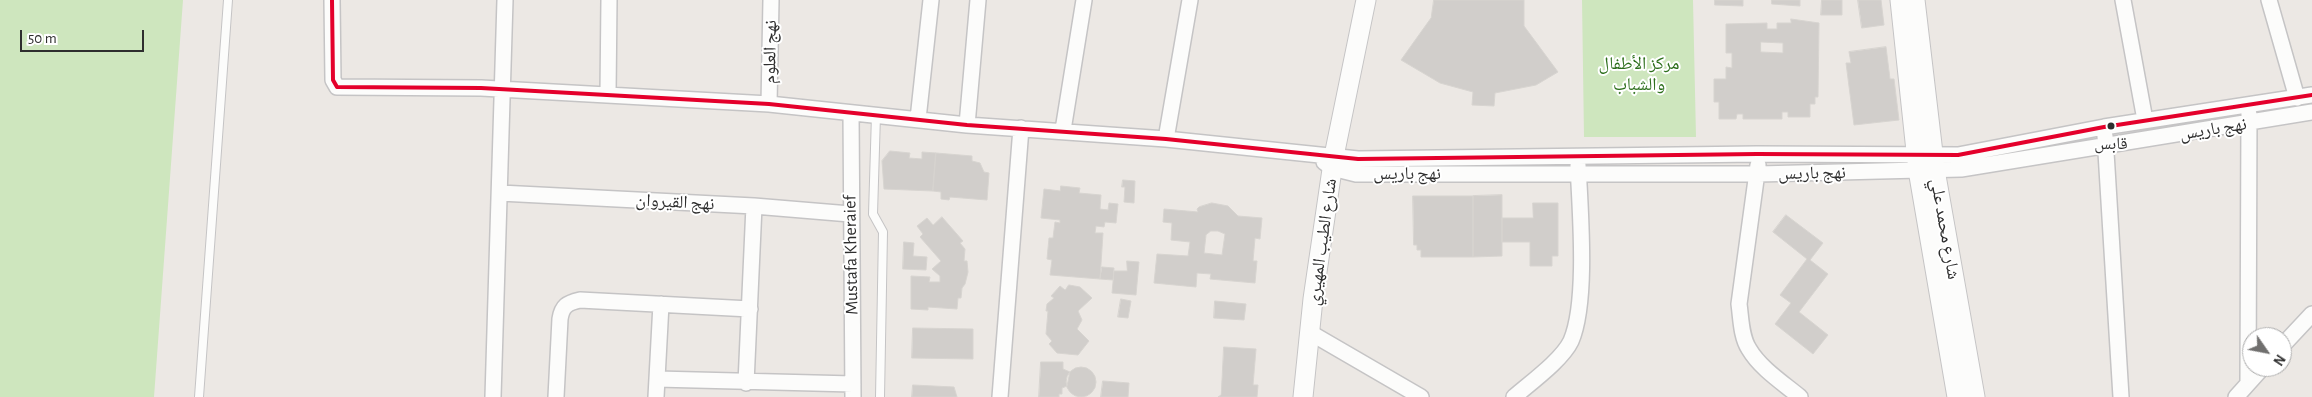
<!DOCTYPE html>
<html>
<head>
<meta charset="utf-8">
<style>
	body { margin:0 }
	#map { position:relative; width:2312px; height:397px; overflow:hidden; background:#ece8e4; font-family:"Alegreya Sans",sans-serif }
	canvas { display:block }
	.north { position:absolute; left:2242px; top:327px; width:50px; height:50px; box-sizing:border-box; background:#fff; border:1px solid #ababab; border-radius:50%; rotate:123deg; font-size:14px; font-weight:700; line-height:20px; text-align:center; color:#2e2e2e }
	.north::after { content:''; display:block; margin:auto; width:18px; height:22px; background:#706f6e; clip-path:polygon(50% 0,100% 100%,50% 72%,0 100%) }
	.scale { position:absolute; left:20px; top:30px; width:124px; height:22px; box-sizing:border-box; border:2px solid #2e2e2e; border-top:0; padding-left:6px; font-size:15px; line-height:18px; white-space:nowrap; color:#2e2e2e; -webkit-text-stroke:4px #fff; paint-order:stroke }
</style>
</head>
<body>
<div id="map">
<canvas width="2312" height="397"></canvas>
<div class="north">N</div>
<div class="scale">50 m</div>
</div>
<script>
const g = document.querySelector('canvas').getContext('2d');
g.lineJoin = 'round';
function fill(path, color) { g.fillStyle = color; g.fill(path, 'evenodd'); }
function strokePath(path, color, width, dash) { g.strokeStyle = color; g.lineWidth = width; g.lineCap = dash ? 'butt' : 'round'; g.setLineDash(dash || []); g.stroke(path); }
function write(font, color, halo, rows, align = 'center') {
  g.font = font + ' "Alegreya Sans","Noto Naskh Arabic",sans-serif'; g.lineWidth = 4; g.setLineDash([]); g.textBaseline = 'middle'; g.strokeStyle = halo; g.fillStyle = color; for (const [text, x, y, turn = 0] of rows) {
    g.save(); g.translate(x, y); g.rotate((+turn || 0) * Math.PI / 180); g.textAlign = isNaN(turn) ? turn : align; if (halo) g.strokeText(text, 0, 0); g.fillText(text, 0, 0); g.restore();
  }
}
fill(new Path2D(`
	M 0,0 L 183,0 L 154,397 L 0,397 Z
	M 1582,0 L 1693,0 L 1696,137 L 1584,137 Z`), '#cee6be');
const building = new Path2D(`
	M 1434,0 L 1524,0 L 1524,26 L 1558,72 L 1536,85 L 1495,93 L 1494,106 L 1472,105 L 1473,92 L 1440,83 L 1401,60 L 1431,18 Z
	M 1715,0 L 1743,0 L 1743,6 L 1715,5 Z
	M 1772,0 L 1800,0 L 1800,6 L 1772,4 Z
	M 1822,0 L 1842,0 L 1842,15 L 1821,15 Z
	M 1858,0 L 1881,0 L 1884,25 L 1862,28 Z
	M 1791,19 L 1819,23 L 1818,97 L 1815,97 L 1815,104 L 1810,104 L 1810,117 L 1788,117 L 1788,112 L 1782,112 L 1782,119 L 1743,119 L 1743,114 L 1737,114 L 1736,119 L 1719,119 L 1719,102 L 1714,102 L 1714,79 L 1726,79 L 1726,67 L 1732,68 L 1732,53 L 1726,53 L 1726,24 L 1767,23 L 1767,29 L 1777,29 L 1777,23 L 1791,23 ZM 1761,42 L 1783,43 L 1783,53 L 1761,52 Z
	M 1886,47 L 1890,79 L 1894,79 L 1899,120 L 1854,125 L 1846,63 L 1851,63 L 1849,52 Z
	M 890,151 L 910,153 L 909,158 L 922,159 L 922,152 L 936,153 L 933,191 L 884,189 L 882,161 Z
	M 936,153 L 972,156 L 972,161 L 980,163 L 984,172 L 989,173 L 987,200 L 950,197 L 949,200 L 941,199 L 941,192 L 933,191 Z
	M 1123,180 L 1135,181 L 1134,203 L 1124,202 L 1125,187 L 1122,187 Z
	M 1061,186 L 1080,188 L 1079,193 L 1101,195 L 1100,209 L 1108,210 L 1109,203 L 1118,204 L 1116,223 L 1105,222 L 1104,227 L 1096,226 L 1095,233 L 1103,233 L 1100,279 L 1050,275 L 1052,260 L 1047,259 L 1049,238 L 1053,238 L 1055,222 L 1060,223 L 1060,220 L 1041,218 L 1044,189 L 1060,191 Z
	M 1502,195 L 1502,256 L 1473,257 L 1473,196 Z
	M 1413,196 L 1473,196 L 1473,257 L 1421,257 L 1421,250 L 1417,250 L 1417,245 L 1414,245 Z
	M 1212,203 L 1228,206 L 1238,216 L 1262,218 L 1260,239 L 1255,238 L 1253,261 L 1257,261 L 1255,283 L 1210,279 L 1211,274 L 1197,273 L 1196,287 L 1154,283 L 1157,254 L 1188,256 L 1190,242 L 1171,240 L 1172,223 L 1163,222 L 1164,209 L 1198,212 L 1197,209 L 1199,207 ZM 1211,231 L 1218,231 L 1225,234 L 1222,255 L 1204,253 L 1206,235 Z
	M 1533,203 L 1558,203 L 1558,256 L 1552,256 L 1552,266 L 1530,266 L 1530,242 L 1502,242 L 1502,218 L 1533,218 Z
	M 1786,215 L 1823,243 L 1810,260 L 1828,274 L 1799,312 L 1828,335 L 1813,354 L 1775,324 L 1791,303 L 1780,295 L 1807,259 L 1773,232 Z
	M 942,217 L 963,241 L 960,243 L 965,249 L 964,261 L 967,261 L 968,272 L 965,284 L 962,288 L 961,298 L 958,298 L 957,309 L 928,307 L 928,310 L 911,309 L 911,276 L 930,277 L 929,282 L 940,282 L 940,276 L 932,269 L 941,261 L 920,237 L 923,234 L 917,226 L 927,218 L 933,225 Z
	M 904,242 L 914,243 L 913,256 L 927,257 L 926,270 L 903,269 Z
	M 1127,261 L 1139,262 L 1136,295 L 1112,293 L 1114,271 L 1127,271 Z
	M 1102,267 L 1114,268 L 1113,280 L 1100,279 Z
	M 1069,285 L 1080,287 L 1092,298 L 1078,311 L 1082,320 L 1077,329 L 1089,341 L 1078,355 L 1057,353 L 1049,344 L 1052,341 L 1046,334 L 1048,311 L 1046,311 L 1047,304 L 1054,298 L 1051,296 L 1060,286 L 1065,290 Z
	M 1121,299 L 1131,301 L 1128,318 L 1118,317 Z
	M 1215,301 L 1246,304 L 1244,320 L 1214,318 Z
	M 913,328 L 973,329 L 973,359 L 912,358 Z
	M 1224,347 L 1256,349 L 1253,385 L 1258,385 L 1257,397 L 1218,397 L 1221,395 Z
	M 1041,362 L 1063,362 L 1063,369 L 1070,372 L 1067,386 L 1062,388 L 1062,394 L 1059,394 L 1059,397 L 1039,397 Z
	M1066 382a15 15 0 1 1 30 0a15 15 0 1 1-30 0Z
	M 1103,381 L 1129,383 L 1128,397 L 1101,397 Z
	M 913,385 L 954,387 L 957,397 L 912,397 Z`);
fill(building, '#d1cecb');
strokePath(building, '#d7d4d0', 1);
const service = new Path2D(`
	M 876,115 L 873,214 L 883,232 L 880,397
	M 199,397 L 228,0`);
const minor = new Path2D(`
	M 332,0 L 333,80 L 337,87 L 481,88 L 769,104 L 967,125 L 1166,139 L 1358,159 L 1757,154 L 1958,155 L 2104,127 L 2312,95
	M 2123,0 L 2145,120
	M 2269,0 L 2297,98
	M 608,94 L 609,0
	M 769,104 L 771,0
	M 851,113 L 853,397
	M 918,119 L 931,0
	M 967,125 L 978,0
	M 1063,130 L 1084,0
	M 2105,136 L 2121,397
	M 1166,139 L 1190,0
	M 1324,162 L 1332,168 L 1356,174 L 1758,174 L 1961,169 L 2312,112
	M 1758,165 L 1739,304 C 1741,318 1741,337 1749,349 C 1760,368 1783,383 1800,397
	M 500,193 L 754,206 L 850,214
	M 1309,332 L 1421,397
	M 2282,346 L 2312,314
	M 657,379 L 853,384
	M 746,383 L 754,206
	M 2248,383 L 2249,114
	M 493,397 L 505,0
	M 556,397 L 560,319 C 562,306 567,303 580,300 L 750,309
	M 656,397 L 661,304
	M 1000,397 L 1021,128
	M 1514,397 C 1530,383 1562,360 1571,341 C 1588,302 1580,209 1578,165
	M 2236,397 L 2263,367`);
const tertiary = new Path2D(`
	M 1900,0 L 1918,170 L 1957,397
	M 1915,0 L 1935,170 L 1975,397
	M 1303,397 L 1313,299 L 1334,156 L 1366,0`);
strokePath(service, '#c5c4c5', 10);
strokePath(minor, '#c5c4c5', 18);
strokePath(tertiary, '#c5c4c5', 21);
strokePath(service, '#fcfcfb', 8);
strokePath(minor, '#fcfcfb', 15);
strokePath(tertiary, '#fcfcfb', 19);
strokePath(new Path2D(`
	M 332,0 L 333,80 L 337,87 L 481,88 L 769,104 L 967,125 L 1166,139 L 1358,159 L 1757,154 L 1958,155 L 2104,127 L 2312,95`), '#e4002b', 4);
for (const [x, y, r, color] of [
	[2111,126,4.5,"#2e2e2e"]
]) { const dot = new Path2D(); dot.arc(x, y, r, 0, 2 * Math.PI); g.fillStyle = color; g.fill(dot); strokePath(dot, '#fff', 2); }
write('17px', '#2e2e2e', '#fff', [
	["قابس",2111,144]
]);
write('18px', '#2e2e2e', '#fff', [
	["نهج العلوم",770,52,-89],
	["نهج باريس",2213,129,-9],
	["نهج باريس",1812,173,-1],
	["نهج باريس",1407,174],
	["نهج القيروان",675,202,3],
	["شارع محمد علي",1945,229,80],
	["شارع الطيب المهيري",1322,242,-82],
	["Mustafa Kheraief",851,255,-91]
]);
write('18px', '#2c6e1b', '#fff', [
	["مركز الأطفال",1639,64],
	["والشباب",1639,85]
]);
</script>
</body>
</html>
